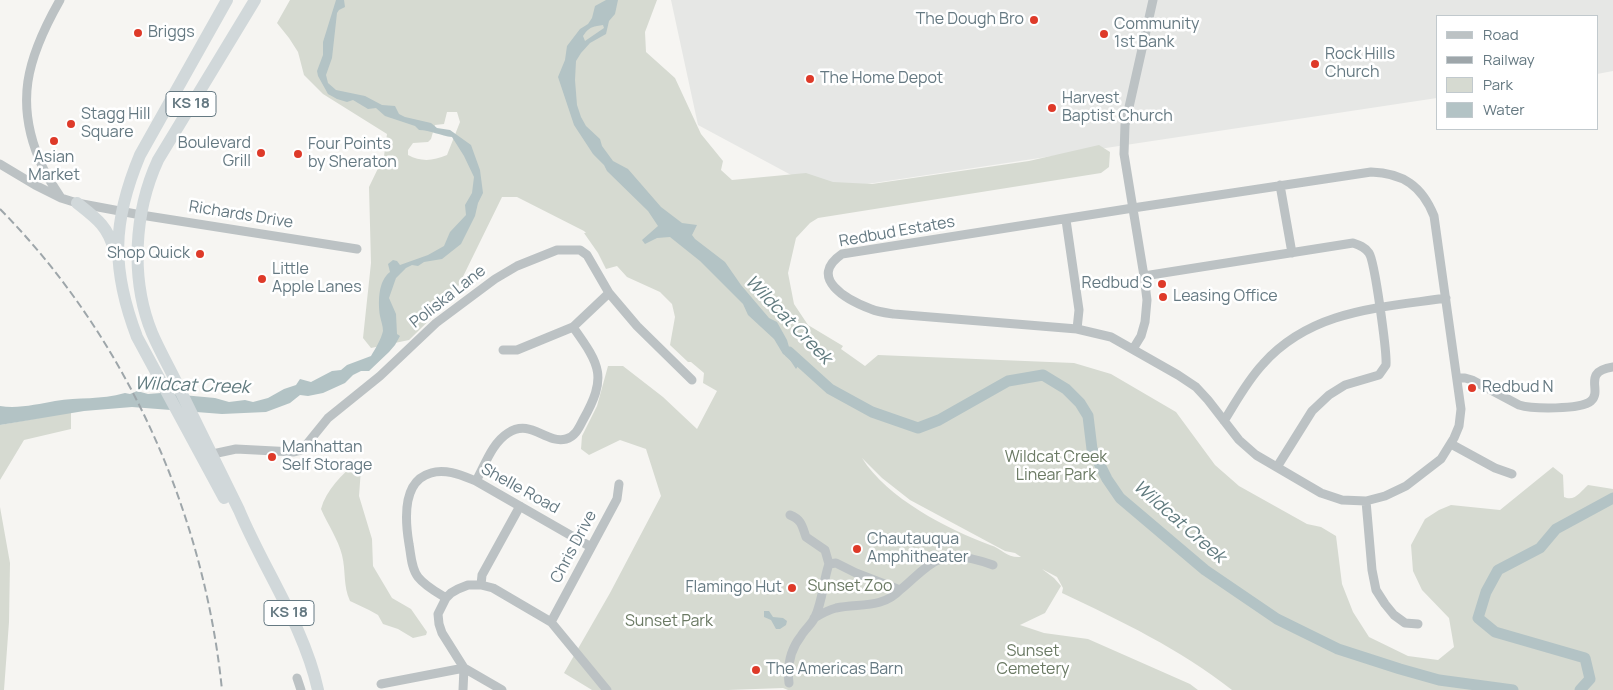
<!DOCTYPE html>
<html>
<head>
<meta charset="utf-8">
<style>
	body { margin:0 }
	#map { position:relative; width:1613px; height:690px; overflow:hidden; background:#f6f5f2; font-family:Manrope,sans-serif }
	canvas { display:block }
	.legend { position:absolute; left:1436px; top:15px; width:162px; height:115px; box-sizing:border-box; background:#fff; border:1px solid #c1c9cd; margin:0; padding:6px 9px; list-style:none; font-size:15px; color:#657982 }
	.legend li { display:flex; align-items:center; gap:10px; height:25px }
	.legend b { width:25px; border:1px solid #c1c9cd }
</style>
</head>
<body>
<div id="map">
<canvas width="1613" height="690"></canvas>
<ul class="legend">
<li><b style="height:6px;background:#bcc2c4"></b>Road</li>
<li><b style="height:6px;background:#9ea6aa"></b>Railway</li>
<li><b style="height:14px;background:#d6dad1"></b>Park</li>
<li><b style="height:14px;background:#b3c3c5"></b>Water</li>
</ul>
</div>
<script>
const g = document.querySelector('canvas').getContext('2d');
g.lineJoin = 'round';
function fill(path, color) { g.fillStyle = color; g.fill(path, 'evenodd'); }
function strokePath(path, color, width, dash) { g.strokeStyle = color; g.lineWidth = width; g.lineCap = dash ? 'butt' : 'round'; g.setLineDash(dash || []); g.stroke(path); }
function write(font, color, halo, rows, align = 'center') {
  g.font = font + ' Manrope,sans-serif'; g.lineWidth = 5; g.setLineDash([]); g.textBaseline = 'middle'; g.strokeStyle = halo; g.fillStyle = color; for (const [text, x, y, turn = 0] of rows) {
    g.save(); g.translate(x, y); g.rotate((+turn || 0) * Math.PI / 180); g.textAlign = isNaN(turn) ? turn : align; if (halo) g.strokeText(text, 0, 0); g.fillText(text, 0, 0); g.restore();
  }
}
fill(new Path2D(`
	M 671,0 L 1613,0 L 1613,71 L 1597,74 L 1597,16 L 1437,16 L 1437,98 L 821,191 L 698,125 Z`), '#e6e7e5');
fill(new Path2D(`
	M 290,0 L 657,0 L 645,32 L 646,52 L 675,78 L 701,134 L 723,161 L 721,170 L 732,180 L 806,173 L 833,182 L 872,184 L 1029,161 L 1099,145 L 1110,152 L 1109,167 L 1101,173 L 818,218 L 810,223 L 796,238 L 788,273 L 794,304 L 808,325 L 843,346 L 841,349 L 865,366 L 878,355 L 1074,363 L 1111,374 L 1176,412 L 1215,465 L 1239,486 L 1307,524 L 1321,527 L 1336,536 L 1342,584 L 1353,612 L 1369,637 L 1408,656 L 1438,660 L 1454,647 L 1449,618 L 1422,590 L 1413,571 L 1411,545 L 1425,519 L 1439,510 L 1451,505 L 1500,510 L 1553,467 L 1563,475 L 1564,497 C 1575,502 1581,491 1588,485 L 1613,489 L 1613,690 L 1232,690 C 1180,649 1121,621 1062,593 L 1063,588 L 1057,577 L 1042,569 L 1054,578 L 1061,586 L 1045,613 L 1020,625 L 1044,633 L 1088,639 L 1190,684 L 1198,690 L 788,690 L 783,688 L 728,690 L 592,690 L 564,673 L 610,593 L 661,496 L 646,449 L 620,440 L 589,455 L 581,449 L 582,436 L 597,406 L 608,366 L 623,366 L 663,397 L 697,429 L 717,391 L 703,383 L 704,373 L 691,362 L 688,362 L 670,345 L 675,317 L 672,304 L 660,292 L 627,277 L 617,266 L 606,269 L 598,253 L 584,233 L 586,233 L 584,231 L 517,197 L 502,197 L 453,297 L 409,340 L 371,348 L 363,338 L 371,263 L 369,187 L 384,156 L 387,134 L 323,94 L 304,75 L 298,52 L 289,38 L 277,23 ZM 447,112 L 457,112 L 460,122 L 447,155 C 433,161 421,162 408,155 L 408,150 L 413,143 L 428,142 L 431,139 L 435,125 L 444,124 ZM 862,458 L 882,478 L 910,500 L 1005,551 L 1015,553 L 1021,557 C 1006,558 1003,549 990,545 C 947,529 887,498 862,458 Z
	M 71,412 L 71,429 L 24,440 L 0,480 L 0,425 Z
	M 356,462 L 360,465 L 361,469 L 359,496 L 372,539 L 373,566 L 392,598 L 411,609 L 427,632 L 426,635 L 413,638 L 398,629 L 383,624 L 378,615 L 369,610 L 350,601 C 343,586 346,571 342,555 C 338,539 328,525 321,509 C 326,490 342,475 356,462 Z
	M 0,507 L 10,563 L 9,622 L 4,690 L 0,690 Z`), '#d6dad1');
fill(new Path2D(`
	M 336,0 L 344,0 L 345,7 L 339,10 L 337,13 L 332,58 L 326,75 L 328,83 L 336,90 L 365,96 L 382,105 L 395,106 L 399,114 L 405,117 L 431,123 L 437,128 L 450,130 L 471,145 L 480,170 L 483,193 L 478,203 L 475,216 L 461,244 L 442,259 L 424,262 L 418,266 L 412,265 L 406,268 L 396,278 L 389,298 L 396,314 L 397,334 L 400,336 L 395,345 L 389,352 L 369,371 L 361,371 L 353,375 L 345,383 L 323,393 L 308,396 L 300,395 L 290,403 L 266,412 L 222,414 L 132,407 L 84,411 L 0,425 L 0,406 C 18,409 38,404 55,401 C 79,397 100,400 125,393 L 130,394 L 137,391 L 148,394 L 161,393 L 215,398 L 229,402 L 245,400 L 253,402 L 268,398 L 284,389 L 296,385 L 300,379 L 311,382 L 332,371 L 341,370 L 347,365 L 371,356 C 375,349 381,340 383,331 C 383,326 381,321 380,316 C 378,302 378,281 390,272 L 388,264 L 393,260 L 397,261 L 400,265 L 428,255 L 444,246 L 450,232 L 466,215 L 465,205 L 472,193 L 474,177 L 464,156 L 452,137 C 441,136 430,130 419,130 L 415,126 L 385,116 L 376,108 L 368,109 L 353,100 L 347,102 L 337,99 L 328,94 L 318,76 L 317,71 L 323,55 L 323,42 Z
	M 606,0 L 618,0 L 615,14 L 609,21 L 606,34 L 590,43 L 581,53 L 576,61 L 575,80 L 577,105 L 581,117 L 586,126 L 600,139 L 602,146 L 613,161 L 628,169 L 661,207 L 682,223 L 697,225 L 692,235 L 695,239 L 725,262 L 741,285 L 769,318 L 777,322 L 787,340 L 789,347 L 802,360 L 796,369 L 788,357 L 783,354 L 774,339 L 748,315 L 743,304 L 700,261 L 670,237 L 657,238 L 645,244 L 642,240 L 658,226 L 648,211 L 607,171 L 604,165 L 593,154 L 574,125 L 558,77 L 565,60 L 567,46 L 580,29 L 588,24 L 592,18 L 595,6 ZM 597,26 L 603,25 L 604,28 L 585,41 L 583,36 C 587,30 590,27 597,26 Z
	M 764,611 L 769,611 L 773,617 L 783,618 L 787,621 L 786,625 L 780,629 L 776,629 L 771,620 L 764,617 Z`), '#b3c3c5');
strokePath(new Path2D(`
	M 789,352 L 830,389 L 872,412 L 918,428 L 939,420 L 1008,381 L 1043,375 L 1066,389 L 1080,403 L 1088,416 L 1092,449 L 1107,479 L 1120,498 L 1205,570 L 1277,619 L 1338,649 L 1400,669 L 1439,680 L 1513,690
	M 1580,690 L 1590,679 L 1585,658 L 1495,632 L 1478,618 L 1486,592 L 1498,570 L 1540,548 L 1556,529 L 1613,498`), '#b3c3c5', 11);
strokePath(new Path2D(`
	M 60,0 C 27,58 13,104 43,168 C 48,179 55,188 61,198
	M 0,164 L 35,185 L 61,198 L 77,203 L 141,215 L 357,249
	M 1371,172 C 1403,173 1422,186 1434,216 L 1461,409 L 1459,426 L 1454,438 L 1441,459 L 1406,486 L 1385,496 L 1366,501 L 1342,500 L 1321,493 L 1256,455 L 1239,440 L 1208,400 L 1196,387 L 1178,375 L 1111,337 L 1077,329 L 894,314 C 887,313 878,312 871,309 C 847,300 807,278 842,254 L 1133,208 Z
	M 1280,185 L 1292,253
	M 1066,220 L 1079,310 L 1077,329
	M 1144,276 L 1353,243 C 1359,245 1365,247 1369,253 C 1375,262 1387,353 1386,365 L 1379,375 L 1345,385 L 1329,395 L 1312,411 L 1277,467
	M 1133,349 L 1141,336 L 1145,322 L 1147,300 L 1144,276 L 1124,154 L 1125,125 L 1153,0
	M 503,350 L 517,350 L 573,327 L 609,293
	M 1458,378 L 1465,378 L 1472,380 L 1519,405 C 1532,409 1580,410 1591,401 C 1603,390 1581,372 1613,367
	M 1224,421 C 1236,402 1247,381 1263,364 C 1311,310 1379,308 1446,298
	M 1451,444 L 1495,468 L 1512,474
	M 208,455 L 236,449 L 294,452 L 302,450 L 328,418 L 380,376 L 436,323 L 495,279 L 517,266 L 557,250 L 580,250 L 587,255 L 609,293 L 637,326 L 692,380
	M 476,481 C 485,465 492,443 508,433 C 531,418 545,444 566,439 C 575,437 579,428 583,420 C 607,377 601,366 573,327
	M 1366,501 L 1372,570 L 1376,590 L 1385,604 L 1394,615 L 1405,623 L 1418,624
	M 790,515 C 802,520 802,526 806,537 L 825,550 L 829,564
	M 481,585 L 482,575 L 520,506
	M 446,598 C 436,592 425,586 418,577 C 411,568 411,554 409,544 C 405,520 402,481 431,473 C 446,468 463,476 476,481 L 591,547
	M 814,618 C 821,614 828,610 836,608 C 859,603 882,609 900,590
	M 551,622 L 617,499 L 619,484
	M 297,678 L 301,690
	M 789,683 C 787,666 790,650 801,636 C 805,629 812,624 815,617 C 823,600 823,581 829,564 L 836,563 L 856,573 L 900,590 C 913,580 925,565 940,559 C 955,553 979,560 993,565
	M 381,684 L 464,668 L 502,690
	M 463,690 L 464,668 L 442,633 L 439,624 L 438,614 L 446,598 L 451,593 L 458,589 L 468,585 L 481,585 L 493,588 L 551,622 L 607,690`), '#bcc2c4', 9);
strokePath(new Path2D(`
	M 255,0 L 158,160 C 134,212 130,279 152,333 C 161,354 173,374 182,394 C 201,433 220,471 239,510 C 264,570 304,626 318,690
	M 77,203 C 96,218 108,226 114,250
	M 224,498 L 137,337 C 111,269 112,222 140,155 L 227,0`), '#d1d8da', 12);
strokePath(new Path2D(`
	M 0,209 C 126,337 204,512 222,690`), '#9ea6aa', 2, [8, 4]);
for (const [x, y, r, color] of [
	[1034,20,5,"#de3a29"],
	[138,33,5,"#de3a29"],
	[1104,34,5,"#de3a29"],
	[1315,64,5,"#de3a29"],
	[810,79,5,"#de3a29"],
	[1052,108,5,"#de3a29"],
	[71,124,5,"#de3a29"],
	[54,141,5,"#de3a29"],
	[261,153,5,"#de3a29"],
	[298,154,5,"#de3a29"],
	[200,254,5,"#de3a29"],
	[262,279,5,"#de3a29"],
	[1162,284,5,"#de3a29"],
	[1163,297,5,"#de3a29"],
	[1472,388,5,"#de3a29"],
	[272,457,5,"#de3a29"],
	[857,549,5,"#de3a29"],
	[792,588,5,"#de3a29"],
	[756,670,5,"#de3a29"]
]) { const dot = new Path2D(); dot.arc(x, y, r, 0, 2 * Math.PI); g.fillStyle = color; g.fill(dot); strokePath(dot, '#fff', 2); }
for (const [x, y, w] of [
	[191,104,50],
	[289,613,50]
]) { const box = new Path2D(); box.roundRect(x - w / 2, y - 12.5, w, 25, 4); g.fillStyle = '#fff'; g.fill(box); strokePath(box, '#657982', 1); }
write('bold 15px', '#657982', null, [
	["KS 18",191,104],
	["KS 18",289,613]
]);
write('16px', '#657982', '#fff', [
	["The Dough Bro",1024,20,"right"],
	["Community",1114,25],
	["1st Bank",1114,43],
	["Briggs",148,33],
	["Rock Hills",1325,55],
	["Church",1325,73],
	["The Home Depot",820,79],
	["Harvest",1062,99],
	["Baptist Church",1062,117],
	["Stagg Hill",81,115],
	["Square",81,133],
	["Boulevard",251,144,"right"],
	["Grill",251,162,"right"],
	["Four Points",308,145],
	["by Sheraton",308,163],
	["Asian",54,158,"center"],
	["Market",54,176,"center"],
	["Shop Quick",190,254,"right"],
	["Little",272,270],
	["Apple Lanes",272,288],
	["Redbud S",1152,284,"right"],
	["Leasing Office",1173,297],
	["Redbud N",1482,388],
	["Manhattan",282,448],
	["Self Storage",282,466],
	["Chautauqua",867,540],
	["Amphitheater",867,558],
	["Flamingo Hut",782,588,"right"],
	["The Americas Barn",766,670]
], 'left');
write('16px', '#657982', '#fff', [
	["Richards Drive",241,215,9],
	["Redbud Estates",897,232,-10],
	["Poliska Lane",448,297,-38],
	["Shelle Road",520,489,29],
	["Chris Drive",574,547,-62]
]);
write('16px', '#6b7a64', '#fff', [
	["Wildcat Creek",1056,458],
	["Linear Park",1056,476],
	["Sunset Zoo",850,587],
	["Sunset Park",669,622],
	["Sunset",1033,652],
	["Cemetery",1033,670]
]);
write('italic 18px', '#617b7f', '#fff', [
	["Wildcat Creek",788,320,46],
	["Wildcat Creek",192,386,2],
	["Wildcat Creek",1179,522,41]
]);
</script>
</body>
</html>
